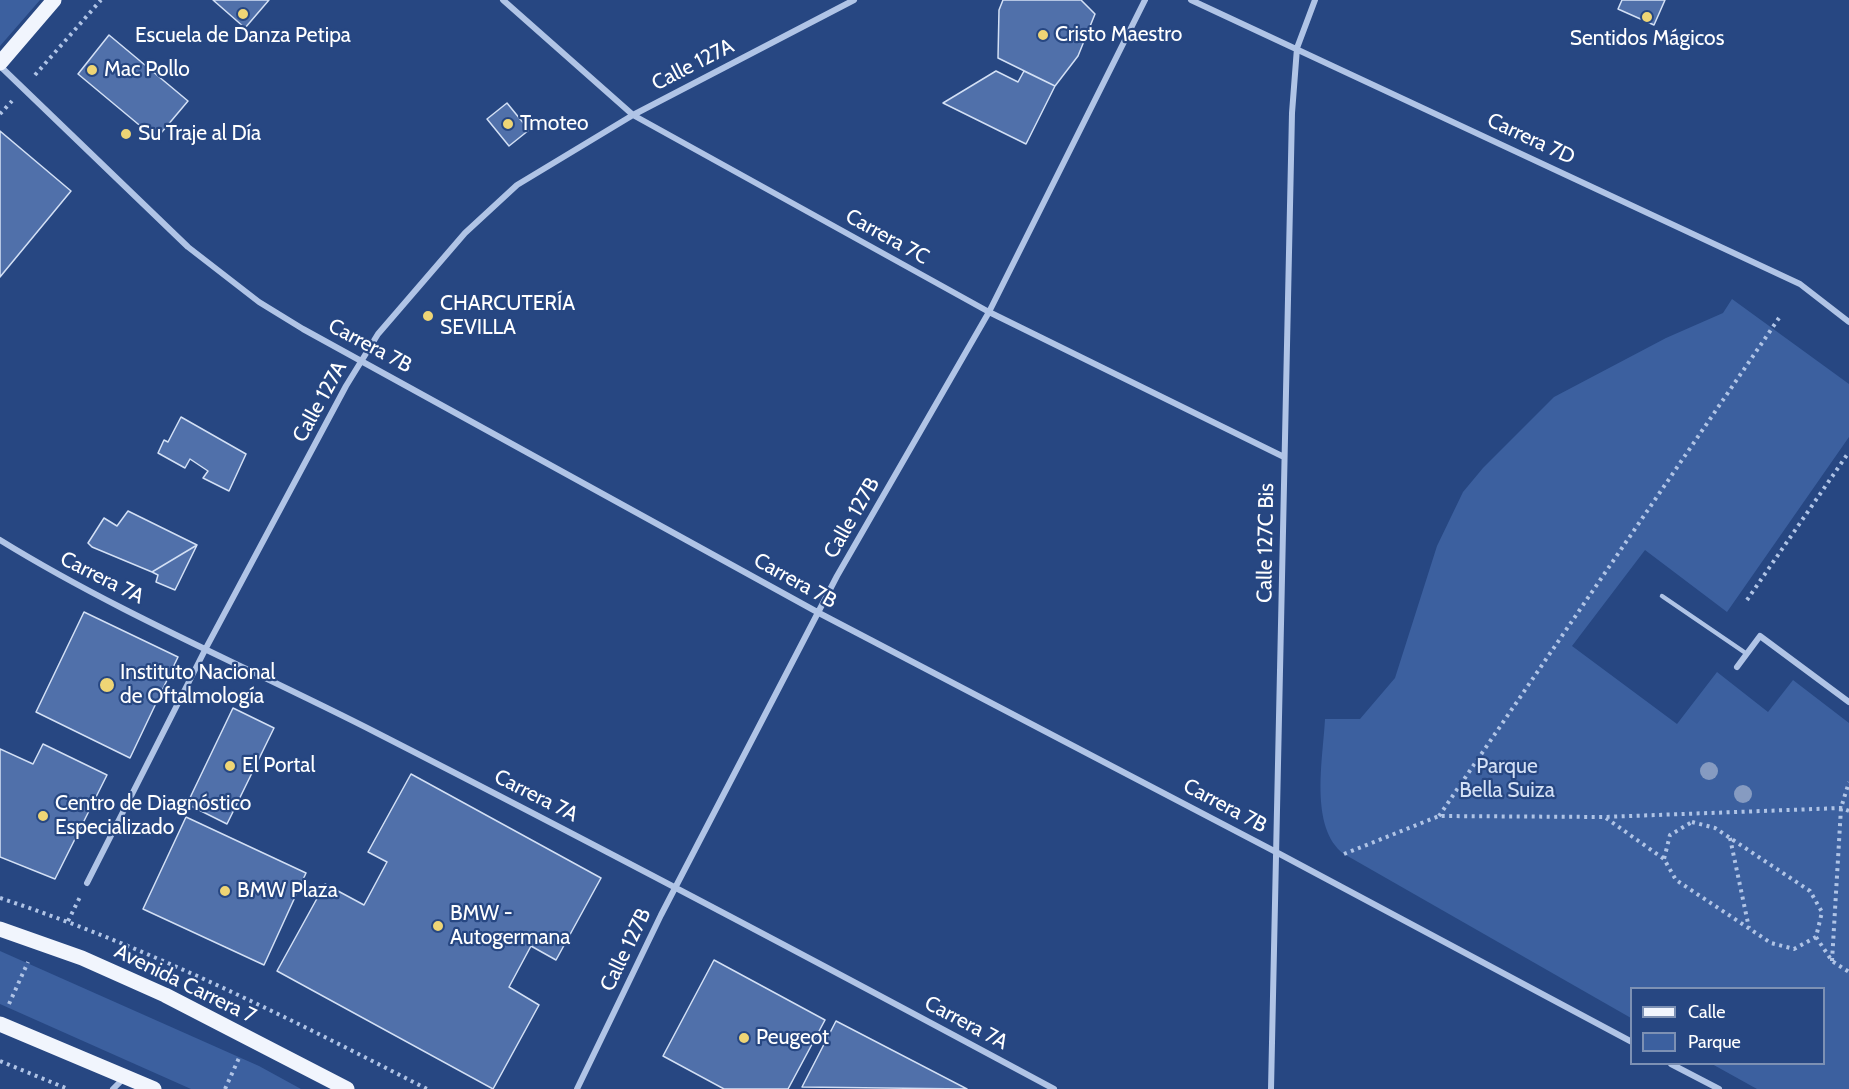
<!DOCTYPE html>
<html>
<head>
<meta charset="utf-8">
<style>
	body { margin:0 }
	#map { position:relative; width:1849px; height:1089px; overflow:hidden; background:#274782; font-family:Cabin,sans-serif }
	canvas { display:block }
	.legend { position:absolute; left:1630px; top:987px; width:195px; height:78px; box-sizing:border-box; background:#274782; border:2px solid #7d91b4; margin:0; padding:8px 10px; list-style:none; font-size:18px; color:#fff }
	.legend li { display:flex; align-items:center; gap:12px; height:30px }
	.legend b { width:30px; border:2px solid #7d91b4 }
</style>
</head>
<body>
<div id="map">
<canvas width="1849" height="1089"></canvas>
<ul class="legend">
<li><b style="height:8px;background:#f1f5fd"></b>Calle</li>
<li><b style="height:16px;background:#3c609f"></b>Parque</li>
</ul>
</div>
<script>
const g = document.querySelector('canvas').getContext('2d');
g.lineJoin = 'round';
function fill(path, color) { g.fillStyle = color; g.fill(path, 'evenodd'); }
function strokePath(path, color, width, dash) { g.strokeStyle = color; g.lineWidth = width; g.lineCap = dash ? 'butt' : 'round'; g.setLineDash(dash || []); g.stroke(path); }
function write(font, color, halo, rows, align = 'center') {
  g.font = font + ' Cabin,sans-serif'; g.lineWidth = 4.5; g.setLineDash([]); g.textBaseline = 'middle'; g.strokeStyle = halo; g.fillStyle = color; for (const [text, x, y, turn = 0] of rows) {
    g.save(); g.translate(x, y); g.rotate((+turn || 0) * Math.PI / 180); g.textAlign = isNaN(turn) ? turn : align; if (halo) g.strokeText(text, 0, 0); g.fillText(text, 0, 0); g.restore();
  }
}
fill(new Path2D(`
	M 0,0 L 40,0 L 0,46 Z
	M 1732,299 L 1849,384 L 1849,437 L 1727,612 L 1645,550 L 1572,646 L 1677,724 L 1717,672 L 1768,712 L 1793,680 L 1849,723 L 1849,1089 L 1757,1089 L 1712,1064 L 1824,1064 L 1824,988 L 1632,988 L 1631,1018 L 1344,854 C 1309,828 1323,759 1325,719 L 1360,719 L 1395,678 L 1437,546 L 1463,492 L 1483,468 L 1554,397 L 1666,338 L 1723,313 Z
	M 0,951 L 259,1066 L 301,1089 L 191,1089 L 0,1004 Z`), '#3c609f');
const building = new Path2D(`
	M 213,0 L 269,0 L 245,28 Z
	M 1003,0 L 1081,0 L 1095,14 L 1078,56 L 1055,86 L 998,58 L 999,10 Z
	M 1622,0 L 1665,0 L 1654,25 L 1618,9 Z
	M 109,35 L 188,101 L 156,139 L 78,74 Z
	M 996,71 L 1018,82 L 1024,71 L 1055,86 L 1026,144 L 943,103 Z
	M 507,103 L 529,130 L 509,146 L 487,119 Z
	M 0,131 L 71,191 L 0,277 Z
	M 181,417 L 246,454 L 229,491 L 203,478 L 208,471 L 190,459 L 185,468 L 158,453 L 164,440 L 168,442 Z
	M 128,511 L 197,545 L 152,572 L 92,547 L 88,543 L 104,518 L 117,526 Z
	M 197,545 L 175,590 L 156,582 L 158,575 L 152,572 Z
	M 84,612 L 178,657 L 130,758 L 36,712 Z
	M 233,708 L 274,728 L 227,824 L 187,804 Z
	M 43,744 L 107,775 L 55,879 L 0,857 L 0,749 L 33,764 Z
	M 411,774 L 601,878 L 556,960 L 531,946 L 509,987 L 539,1005 L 493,1089 L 277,971 L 325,884 L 364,905 L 387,862 L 368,852 Z
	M 186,817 L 306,873 L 264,965 L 143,909 Z
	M 714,960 L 825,1020 L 788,1089 L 724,1089 L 663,1056 Z
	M 836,1021 L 967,1089 L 802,1087 Z`);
fill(building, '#5070aa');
strokePath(building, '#d3e0f5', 1.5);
strokePath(new Path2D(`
	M 35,75 L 101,0
	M 0,114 L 12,101
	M 1747,600 L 1849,452
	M 1439,816 L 1779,318
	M 1606,818 L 1664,859
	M 1692,822 L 1715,828 L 1810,891 L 1822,912 L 1816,937 L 1794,949 L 1771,943 L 1676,880 L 1664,859 L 1670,835 Z
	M 1730,838 L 1749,928
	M 1344,854 L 1439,816 L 1604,817 L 1841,808 L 1849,811
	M 0,898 C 148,947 289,1018 427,1089
	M 68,921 L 80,897
	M 1816,937 L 1832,961 L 1849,972
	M 1832,961 L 1841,808 L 1849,782
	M 9,1004 L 28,962
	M 0,1061 L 68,1089
	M 225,1089 L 239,1058`), '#b0c4e6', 4, [3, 4.5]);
strokePath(new Path2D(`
	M 1662,596 L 1747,654`), '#b0c4e6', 4.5);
strokePath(new Path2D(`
	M 503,0 L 633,115 L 989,312 L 1284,457
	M 1191,0 L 1800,284 L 1849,322
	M 0,66 L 188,247 L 259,302 L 303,329 L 819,613 L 1276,852 L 1632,1042
	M 0,540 C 120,614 252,669 377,733 C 604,849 829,968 1054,1089
	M 1737,667 L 1760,636 L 1849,702
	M 87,883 L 206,648 L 346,386 L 378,334 L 465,233 L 517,185 L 633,115 L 854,0
	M 1671,1064 L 1719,1089
	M 113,1089 L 124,1078
	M 577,1089 L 661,915 L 837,576 L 989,312 L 1145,0
	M 1271,1089 L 1292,113 L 1297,48 L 1315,0`), '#b0c4e6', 6);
strokePath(new Path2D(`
	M 0,63 L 54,0
	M 0,929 L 82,958 L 165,995 L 347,1089
	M 0,1024 L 154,1089`), '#f1f5fd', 15);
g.fillStyle = '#869bc1';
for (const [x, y] of [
	[1709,771],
	[1743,794]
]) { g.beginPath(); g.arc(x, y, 9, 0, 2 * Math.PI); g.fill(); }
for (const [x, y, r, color] of [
	[243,14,6,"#efd575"],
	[1647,17,6,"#efd575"],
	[1043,35,6,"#efd575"],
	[92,70,6,"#efd575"],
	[508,124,6,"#efd575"],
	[126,134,6,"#efd575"],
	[428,316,6,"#efd575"],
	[107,685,8,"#efd575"],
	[230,766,6,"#efd575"],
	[43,816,6,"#efd575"],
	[225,891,6,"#efd575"],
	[438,926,6,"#efd575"],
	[744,1038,6,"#efd575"]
]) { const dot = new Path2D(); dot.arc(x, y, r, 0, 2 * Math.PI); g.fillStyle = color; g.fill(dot); strokePath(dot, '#274782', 2); }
write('21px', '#fff', '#274782', [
	["Cristo Maestro",1055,35],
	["Escuela de Danza Petipa",243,36,"center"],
	["Sentidos Mágicos",1647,39,"center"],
	["Mac Pollo",104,70],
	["Tmoteo",520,124],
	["Su Traje al Día",138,134],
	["CHARCUTERÍA",440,304],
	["SEVILLA",440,328],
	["Instituto Nacional",120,673],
	["de Oftalmología",120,697],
	["El Portal",242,766],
	["Centro de Diagnóstico",55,804],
	["Especializado",55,828],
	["BMW Plaza",237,891],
	["BMW -",450,914],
	["Autogermana",450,938],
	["Peugeot",756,1038]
], 'left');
write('21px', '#fff', '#274782', [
	["Calle 127A",693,65,-27],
	["Carrera 7D",1531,139,25],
	["Carrera 7C",887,237,29],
	["Carrera 7B",370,346,28],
	["Calle 127A",320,402,-61],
	["Calle 127B",852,518,-60],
	["Calle 127C Bis",1266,543,-89],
	["Carrera 7A",102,578,27],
	["Carrera 7B",795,581,29],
	["Carrera 7A",536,796,27],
	["Carrera 7B",1225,806,28],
	["Calle 127B",626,950,-64],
	["Avenida Carrera 7",185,984,26],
	["Carrera 7A",966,1023,28]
]);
write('21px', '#d3e0f5', '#274782', [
	["Parque",1507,767],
	["Bella Suiza",1507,791]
]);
</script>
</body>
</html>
